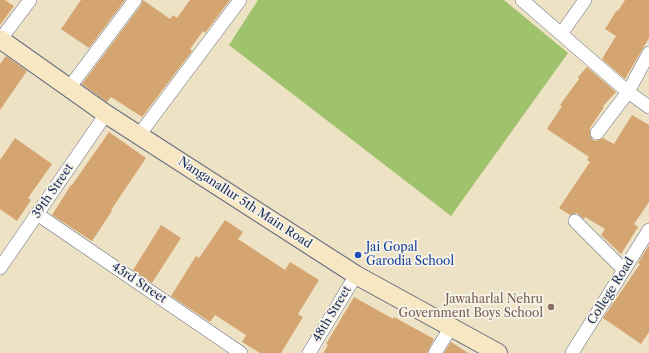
<!DOCTYPE html>
<html>
<head>
<meta charset="utf-8">
<style>
	body { margin:0 }
	canvas { display:block; background:#eee2c4 }
</style>
</head>
<body>
<canvas width="649" height="353"></canvas>
<script>
const g = document.querySelector('canvas').getContext('2d');
g.lineJoin = 'round';
function fill(path, color) { g.fillStyle = color; g.fill(path, 'evenodd'); }
function strokePath(path, color, width, dash) { g.strokeStyle = color; g.lineWidth = width; g.lineCap = dash ? 'butt' : 'round'; g.setLineDash(dash || []); g.stroke(path); }
function write(font, color, halo, rows, align = 'center') {
  g.font = font + ' "Libre Caslon Text",serif'; g.lineWidth = 3.5; g.setLineDash([]); g.textBaseline = 'middle'; g.strokeStyle = halo; g.fillStyle = color; for (const [text, x, y, turn = 0] of rows) {
    g.save(); g.translate(x, y); g.rotate((+turn || 0) * Math.PI / 180); g.textAlign = isNaN(turn) ? turn : align; if (halo) g.strokeText(text, 0, 0); g.fillText(text, 0, 0); g.restore();
  }
}
fill(new Path2D(`
	M 258,0 L 504,0 L 568,53 L 451,216 L 229,45 Z`), '#9fc26c');
fill(new Path2D(`
	M 0,0 L 5,0 L 14,6 L 0,25 Z
	M 81,0 L 125,0 L 89,48 L 61,29 Z
	M 143,0 L 170,19 L 173,15 L 177,18 L 190,0 L 230,0 L 205,33 L 203,31 L 190,49 L 192,51 L 142,117 L 111,97 L 107,102 L 82,84 L 141,5 Z
	M 625,0 L 649,0 L 649,38 L 625,79 L 602,59 L 616,36 L 605,29 L 617,10 L 618,11 Z
	M 6,56 L 27,71 L 0,110 L 0,64 Z
	M 587,67 L 616,92 L 603,106 L 604,107 L 590,128 L 590,136 L 592,139 L 596,141 L 603,138 L 614,144 L 632,115 L 649,125 L 649,202 L 634,224 L 638,227 L 621,254 L 601,235 L 605,229 L 585,217 L 584,219 L 577,213 L 570,215 L 559,208 L 590,162 L 587,160 L 589,157 L 547,129 L 562,106 L 560,105 L 579,79 L 578,77 Z
	M 109,132 L 146,158 L 111,210 L 112,211 L 92,241 L 52,215 L 71,185 L 72,185 Z
	M 15,138 L 52,164 L 28,198 L 31,200 L 17,221 L 0,209 L 0,160 Z
	M 225,220 L 243,232 L 238,239 L 285,270 L 290,262 L 319,280 L 298,314 L 303,317 L 281,353 L 260,353 L 242,342 L 246,335 L 215,315 L 210,322 L 171,296 L 196,256 L 199,258 Z
	M 161,225 L 181,238 L 152,283 L 133,270 Z
	M 649,245 L 649,332 L 641,344 L 603,318 L 640,264 L 638,263 Z
	M 354,297 L 393,319 L 394,317 L 434,339 L 427,353 L 323,353 L 328,345 L 326,344 Z
	M 451,342 L 468,353 L 444,353 Z`), '#d4a471');
const street = new Path2D(`
	M 522,0 L 628,92 L 649,107
	M 561,34 L 585,0
	M 0,40 L 30,0
	M 69,88 L 135,0
	M 597,133 L 628,92 L 649,53
	M 139,135 L 240,0
	M 37,214 L 241,353
	M 575,221 L 624,270
	M 0,268 L 106,114
	M 309,353 L 356,275
	M 435,353 L 451,327
	M 572,353 L 649,230`);
const secondary = new Path2D(`
	M 0,39 L 106,114 L 356,275 L 498,353`);
strokePath(street, '#656e82', 14);
strokePath(secondary, '#656e82', 20);
strokePath(street, '#fff', 13);
strokePath(secondary, '#f7e8c3', 18);
for (const [x, y, r, color] of [
	[358,255,4,"#1a4fb4"],
	[551,307,4,"#8d6e63"]
]) { const dot = new Path2D(); dot.arc(x, y, r, 0, 2 * Math.PI); g.fillStyle = color; g.fill(dot); strokePath(dot, '#f7f3e8', 1.5); }
write('12px', '#1b2f5e', '#f7f3e8', [
	["39th Street",53,191,-56],
	["Nanganallur 5th Main Road",245,203,33],
	["43rd Street",139,283,34],
	["College Road",611,291,-58],
	["48th Street",332,314,-59]
]);
write('12px', '#164399', '#f7f3e8', [
	["Jai Gopal",366,248],
	["Garodia School",366,262]
], 'left');
write('12px', '#785e54', '#f7f3e8', [
	["Jawaharlal Nehru",543,300],
	["Government Boys School",543,314]
], 'right');
</script>
</body>
</html>
